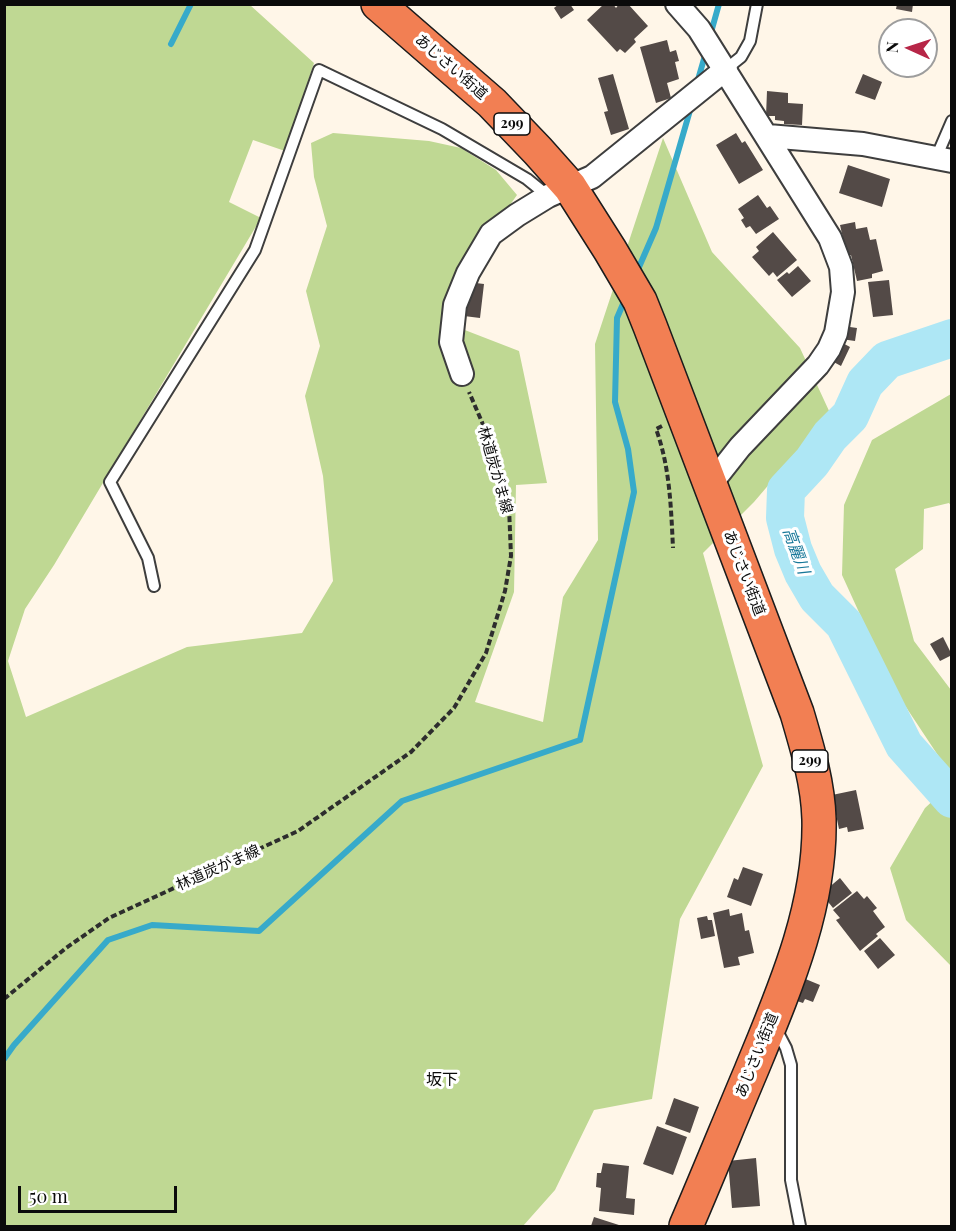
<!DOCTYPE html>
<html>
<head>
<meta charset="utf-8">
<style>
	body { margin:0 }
	#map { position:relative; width:956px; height:1231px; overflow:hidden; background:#fff6e8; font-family:"Playfair Display",serif }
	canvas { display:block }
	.frame { position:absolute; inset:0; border:6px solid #0b0b0b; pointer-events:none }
	.north { position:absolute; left:878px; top:18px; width:60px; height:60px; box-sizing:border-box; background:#fff; border:2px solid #9d9d9d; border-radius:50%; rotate:273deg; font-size:16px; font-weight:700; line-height:24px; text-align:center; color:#0b0b0b }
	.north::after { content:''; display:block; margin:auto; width:21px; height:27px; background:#b72647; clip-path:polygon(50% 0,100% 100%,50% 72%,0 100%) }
	.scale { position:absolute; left:18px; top:1186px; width:159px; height:27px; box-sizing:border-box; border:3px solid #0b0b0b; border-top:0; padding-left:8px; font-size:18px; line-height:21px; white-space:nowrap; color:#0b0b0b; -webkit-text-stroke:4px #fff; paint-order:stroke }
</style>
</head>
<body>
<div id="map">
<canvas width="956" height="1231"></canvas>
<div class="frame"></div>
<div class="north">N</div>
<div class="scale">50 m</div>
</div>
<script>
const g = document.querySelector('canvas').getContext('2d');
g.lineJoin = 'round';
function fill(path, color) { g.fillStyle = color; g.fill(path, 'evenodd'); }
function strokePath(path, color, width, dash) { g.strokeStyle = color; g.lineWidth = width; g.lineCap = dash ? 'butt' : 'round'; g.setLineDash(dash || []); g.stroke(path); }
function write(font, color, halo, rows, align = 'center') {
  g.font = font + ' "Playfair Display","Noto Sans JP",serif'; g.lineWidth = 6; g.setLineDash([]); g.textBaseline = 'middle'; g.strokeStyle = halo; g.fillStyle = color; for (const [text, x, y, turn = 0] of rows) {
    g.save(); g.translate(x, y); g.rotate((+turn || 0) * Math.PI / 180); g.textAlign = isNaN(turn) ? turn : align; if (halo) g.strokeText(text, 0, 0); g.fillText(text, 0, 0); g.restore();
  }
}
fill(new Path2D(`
	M 5,5 L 250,5 L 314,63 L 285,151 L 253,140 L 229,202 L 261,218 L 54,565 L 25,609 L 8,661 L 26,717 L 187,647 L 302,633 L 333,581 L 323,476 L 305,396 L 320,346 L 306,291 L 327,226 L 314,177 L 311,143 L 333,133 L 429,141 L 461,148 L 496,170 L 517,195 L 505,212 L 457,327 L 519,351 L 547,483 L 516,485 L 514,592 L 475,702 L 543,722 L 563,597 L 598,540 L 595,344 L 663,138 L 712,252 L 800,348 L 830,413 L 754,502 L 703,553 L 763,766 L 680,919 L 652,1099 L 594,1110 L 555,1190 L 523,1226 L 5,1226 Z
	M 951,394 L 951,506 L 949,503 L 924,509 L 923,549 L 895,569 L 914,641 L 951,690 L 951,775 L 894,689 L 842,575 L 844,505 L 872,440 Z
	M 951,784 L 951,966 L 906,920 L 890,868 L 925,808 Z`), '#bfd893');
strokePath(new Path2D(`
	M 710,36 L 719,4
	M 171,44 L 191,4
	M 697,83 L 706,52
	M 636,274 L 656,228 L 691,107
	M 4,1059 L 14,1045 L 108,940 L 152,925 L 259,931 L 402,801 L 580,740 L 634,492 L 628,449 L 615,402 L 617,318 L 626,297`), '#37aaca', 6);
strokePath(new Path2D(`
	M 952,338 L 887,360 L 865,383 L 850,416 L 830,436 L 812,462 L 786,490 L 785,518 L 793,549 L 803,573 L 817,597 L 844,624 L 904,745 L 952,799`), '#aee7f5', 38);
fill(new Path2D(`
	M 559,4 L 570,4 L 574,10 L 561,19 L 554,8 Z
	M 604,4 L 613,4 L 616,8 L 619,4 L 628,4 L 648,26 L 634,39 L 636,42 L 625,53 L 620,49 L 617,52 L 587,20 Z
	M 897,4 L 913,4 L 912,12 L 896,9 Z
	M 667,40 L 670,52 L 676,50 L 679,61 L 675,62 L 679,79 L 667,83 L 671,98 L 656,103 L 640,47 Z
	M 613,74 L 629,129 L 611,135 L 604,112 L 608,111 L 598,78 Z
	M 863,74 L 882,82 L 875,100 L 855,93 Z
	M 767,91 L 788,93 L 788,103 L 803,104 L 802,125 L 784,124 L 784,121 L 775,120 L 775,116 L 766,116 Z
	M 736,133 L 742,143 L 745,141 L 763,170 L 739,184 L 716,145 Z
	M 848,165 L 890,179 L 882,207 L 839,193 Z
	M 758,195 L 767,208 L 770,206 L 779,219 L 756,234 L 750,226 L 746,228 L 741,220 L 744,218 L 738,209 Z
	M 855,222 L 856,229 L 867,227 L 870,240 L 876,239 L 883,271 L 872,274 L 872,278 L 857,281 L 851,255 L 847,256 L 840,225 Z
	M 773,232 L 797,260 L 777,277 L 773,272 L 769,276 L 752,257 L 759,251 L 756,247 Z
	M 798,266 L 811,281 L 792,297 L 777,280 L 787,272 L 789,274 Z
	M 889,280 L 893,315 L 873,317 L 868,282 Z
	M 468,282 L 484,284 L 480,318 L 464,316 Z
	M 843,326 L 857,328 L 855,341 L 841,339 Z
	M 839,341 L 850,347 L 841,366 L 830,360 Z
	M 943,637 L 952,655 L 940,661 L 930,644 Z
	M 856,790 L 864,829 L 848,832 L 847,827 L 839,829 L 832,795 Z
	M 743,867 L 763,874 L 751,906 L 727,897 L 734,878 L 738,880 Z
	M 840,878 L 852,893 L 833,908 L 825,898 L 827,889 Z
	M 857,891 L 864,899 L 867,896 L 877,908 L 873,911 L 885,927 L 876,934 L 878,936 L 860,951 L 836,920 L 840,918 L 833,910 Z
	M 729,909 L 730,916 L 742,913 L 745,931 L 749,930 L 754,953 L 738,957 L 740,965 L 724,968 L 713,913 Z
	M 707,916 L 708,920 L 712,920 L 715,936 L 701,939 L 697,918 Z
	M 880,938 L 895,955 L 878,969 L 864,951 Z
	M 803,978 L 820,985 L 813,1002 L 805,999 L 803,1003 L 794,1000 Z
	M 674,1098 L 699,1107 L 690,1133 L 665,1124 Z
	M 657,1126 L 687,1137 L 673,1175 L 643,1164 Z
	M 756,1158 L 760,1206 L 732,1208 L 728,1161 Z
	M 603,1163 L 629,1166 L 626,1198 L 635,1199 L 634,1215 L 599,1211 L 601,1188 L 596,1187 L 597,1173 L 601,1173 Z
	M 594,1217 L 622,1226 L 591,1226 Z`), '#534a47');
const lane = new Path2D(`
	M 726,69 L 741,57 L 750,41 L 757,4
	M 936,158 L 952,121
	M 154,586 L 148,558 L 110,482 L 255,250 L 319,70 L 442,129 L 527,179 L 548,196
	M 775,1027 L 786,1048 L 791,1065 L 791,1180 L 800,1226`);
const street = new Path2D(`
	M 677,4 L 699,29 L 830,238 L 841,267 L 843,292 L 836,333 L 829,349 L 818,365 L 740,447 L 710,485
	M 768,136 L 863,144 L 952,161
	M 462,374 L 451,342 L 455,305 L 468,273 L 491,234 L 517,215 L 548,196 L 592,177 L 726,69`);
const highway = new Path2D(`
	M 378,4 L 492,103 L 538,151 L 570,187 L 610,250 L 640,301 L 650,326 L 797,713 C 807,747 818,783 819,819 C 821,907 784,991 751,1071 C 729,1123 708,1175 686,1226`);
strokePath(lane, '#3e3e3e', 14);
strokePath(street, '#3e3e3e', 26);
strokePath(highway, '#1c1c1c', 36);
strokePath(new Path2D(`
	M 662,426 L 656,429 C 670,467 671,508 673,548
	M 4,999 L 66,948 L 109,918 L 298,831 L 411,752 L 454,708 L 486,653 L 505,591 L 511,556 L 509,507 L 482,422 L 469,392`), '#2d2d2d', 4, [6, 3]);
strokePath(lane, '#fff', 10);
strokePath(street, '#fff', 22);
strokePath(highway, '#f27f53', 33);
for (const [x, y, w] of [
	[512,124,36],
	[810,761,36]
]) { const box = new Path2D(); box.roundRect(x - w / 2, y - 11, w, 22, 4.5); g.fillStyle = '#fff'; g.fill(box); strokePath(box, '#0b0b0b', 1.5); }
write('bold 14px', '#0b0b0b', null, [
	["299",512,124],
	["299",810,761]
]);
write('15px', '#0b0b0b', '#fff', [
	["あじさい街道",451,67,41],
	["林道炭がま線",495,470,74],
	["あじさい街道",744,573,69],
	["林道炭がま線",218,868,-24],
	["あじさい街道",757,1055,-68]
]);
write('italic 16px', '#177899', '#fff', [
	["高麗川",796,551,70]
]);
write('16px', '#0b0b0b', '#fff', [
	["坂下",442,1080]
]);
</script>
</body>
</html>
